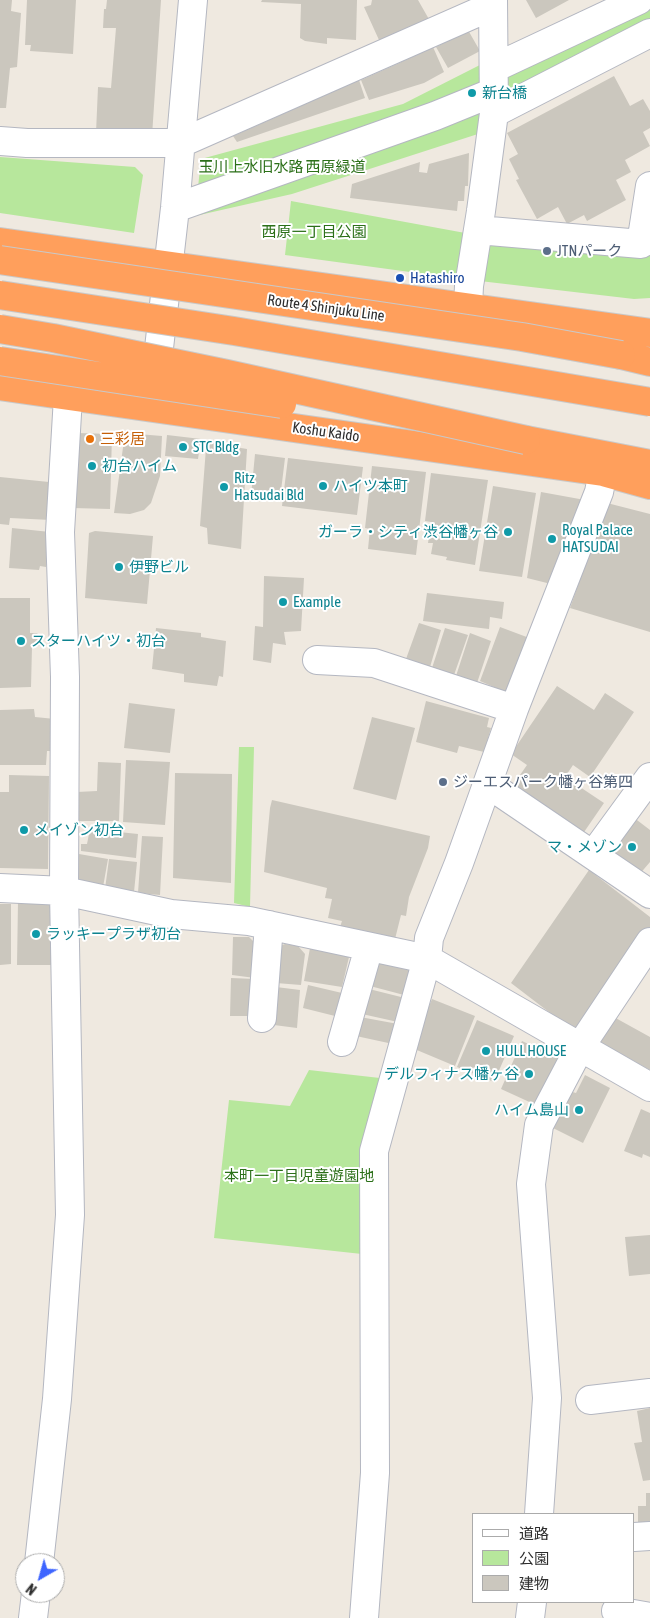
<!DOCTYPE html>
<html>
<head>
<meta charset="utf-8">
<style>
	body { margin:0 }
	#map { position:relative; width:650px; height:1618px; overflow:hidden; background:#efe9e0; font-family:"Asap Condensed","Noto Sans JP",sans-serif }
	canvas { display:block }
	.legend { position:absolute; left:472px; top:1513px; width:162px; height:90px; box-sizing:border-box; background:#fff; border:1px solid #ababab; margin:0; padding:6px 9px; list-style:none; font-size:15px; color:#2e2e2e }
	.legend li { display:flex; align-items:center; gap:10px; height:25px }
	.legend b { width:25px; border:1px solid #ababab }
	.north { position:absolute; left:15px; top:1553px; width:50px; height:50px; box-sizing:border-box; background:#fff; border:1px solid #ababab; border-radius:50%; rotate:218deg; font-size:14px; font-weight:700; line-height:20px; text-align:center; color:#2e2e2e }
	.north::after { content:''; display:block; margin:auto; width:18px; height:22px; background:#3e65ff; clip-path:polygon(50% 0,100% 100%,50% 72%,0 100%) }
</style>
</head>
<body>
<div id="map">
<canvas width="650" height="1618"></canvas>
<ul class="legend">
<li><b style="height:6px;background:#fff"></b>道路</li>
<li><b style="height:14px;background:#b7e79c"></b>公園</li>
<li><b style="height:14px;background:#cbc7be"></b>建物</li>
</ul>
<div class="north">N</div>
</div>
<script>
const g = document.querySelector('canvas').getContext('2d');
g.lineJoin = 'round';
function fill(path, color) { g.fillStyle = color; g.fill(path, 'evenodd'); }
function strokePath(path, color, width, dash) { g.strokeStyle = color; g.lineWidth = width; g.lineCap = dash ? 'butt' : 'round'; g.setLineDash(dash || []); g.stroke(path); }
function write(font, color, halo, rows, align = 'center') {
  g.font = font + ' "Asap Condensed","Noto Sans JP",sans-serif'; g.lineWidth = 4; g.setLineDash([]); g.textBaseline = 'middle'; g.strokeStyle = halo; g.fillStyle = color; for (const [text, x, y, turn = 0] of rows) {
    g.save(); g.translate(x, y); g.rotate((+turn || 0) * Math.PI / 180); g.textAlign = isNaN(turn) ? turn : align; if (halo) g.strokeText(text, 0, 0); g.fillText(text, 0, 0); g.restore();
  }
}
fill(new Path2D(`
	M 608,0 L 650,0 L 650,27 L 481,133 L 292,194 L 195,216 L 201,159 L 403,104 Z
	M 0,157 L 135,167 L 143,175 L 134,233 L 0,213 Z
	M 291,201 L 487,237 L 645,258 L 650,246 L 650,298 L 634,299 L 454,278 L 285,255 Z
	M 239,747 L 254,747 L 250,907 L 234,903 Z
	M 309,1070 L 380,1078 L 362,1254 L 214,1238 L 229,1100 L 290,1106 Z`), '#b7e79c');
fill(new Path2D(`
	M 0,0 L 12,0 L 11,11 L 21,13 L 17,67 L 10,68 L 6,108 L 0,108 Z
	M 27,0 L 76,0 L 73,54 L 30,51 L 31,45 L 25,45 Z
	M 107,0 L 161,0 L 152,136 L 96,133 L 98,87 L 111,88 L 116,28 L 103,28 L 104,9 L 106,9 Z
	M 262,0 L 357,0 L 356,40 L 327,38 L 327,44 L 305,41 L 300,38 L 301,4 L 261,2 Z
	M 372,0 L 418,0 L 430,21 L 399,38 L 396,33 L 379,40 L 364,7 L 371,5 Z
	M 526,0 L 569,0 L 536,18 Z
	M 468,30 L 480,51 L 448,68 L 436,47 Z
	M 433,47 L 444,72 L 424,83 L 369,100 L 361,80 L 397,64 Z
	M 614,76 L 630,106 L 643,99 L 650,111 L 650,128 L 643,132 L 650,146 L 625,160 L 631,172 L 616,180 L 626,200 L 587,221 L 584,215 L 567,224 L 558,207 L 537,219 L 516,180 L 519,179 L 509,159 L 518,154 L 507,133 Z
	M 359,80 L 365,98 L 237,142 L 233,136 Z
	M 469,153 L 468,186 L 465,186 L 464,201 L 458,201 L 457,211 L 350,198 L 352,184 L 420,162 L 419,172 L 427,173 L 429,164 Z
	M 77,433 L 112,434 L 110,509 L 73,508 Z
	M 125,433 L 162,436 L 160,476 L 151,503 L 144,510 L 130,514 L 114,513 Z
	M 167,435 L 201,439 L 198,459 L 165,456 Z
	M 211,443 L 247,449 L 241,549 L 208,544 L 207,528 L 200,526 L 206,448 Z
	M 255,454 L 285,458 L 280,499 L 251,496 Z
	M 288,458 L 363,467 L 357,515 L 282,506 Z
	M 372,466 L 426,472 L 416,555 L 368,549 L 370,529 L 365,528 Z
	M 431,473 L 488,480 L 475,565 L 446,560 L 447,557 L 431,554 L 433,543 L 428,543 L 431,522 L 425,521 Z
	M 0,477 L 49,482 L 51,520 L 10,518 L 9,525 L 0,524 Z
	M 493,486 L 536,493 L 522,577 L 479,571 Z
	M 541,492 L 585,500 L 551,584 L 527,578 Z
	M 607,503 L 650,514 L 650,632 L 570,608 Z
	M 12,528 L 50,532 L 46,567 L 40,566 L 39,570 L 9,568 Z
	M 95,531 L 153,536 L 147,604 L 85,598 L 89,533 Z
	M 264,576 L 304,578 L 301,631 L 284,632 L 286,645 L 273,643 L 271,663 L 253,660 L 255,626 L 263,627 Z
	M 427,593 L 504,602 L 502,619 L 490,617 L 489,629 L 423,621 Z
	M 0,598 L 30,598 L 30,633 L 37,633 L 43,639 L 39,646 L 32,647 L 31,687 L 0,688 Z
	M 419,623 L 441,630 L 430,667 L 406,659 Z
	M 500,627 L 532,639 L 510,694 L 480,681 Z
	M 156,628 L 201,633 L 201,637 L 226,641 L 223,677 L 219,676 L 217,686 L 184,682 L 184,674 L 152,669 Z
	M 445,628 L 468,635 L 454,675 L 432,668 Z
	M 470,633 L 491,641 L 477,683 L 456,676 Z
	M 557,686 L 594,710 L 605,693 L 634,712 L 590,777 L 573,765 L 565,777 L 604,803 L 582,835 L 511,788 L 527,765 L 511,754 Z
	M 426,701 L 489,718 L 487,727 L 491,728 L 484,752 L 459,746 L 457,753 L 416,742 Z
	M 129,703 L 175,709 L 170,753 L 124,748 Z
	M 34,709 L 35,717 L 55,719 L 55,751 L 47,751 L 46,765 L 0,765 L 0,710 Z
	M 372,717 L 415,728 L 396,800 L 353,789 Z
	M 126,760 L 170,762 L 165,825 L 123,822 Z
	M 98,762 L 121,763 L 119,821 L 77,821 L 77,792 L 97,791 Z
	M 175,773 L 232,774 L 231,883 L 173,878 Z
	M 9,775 L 49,776 L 48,869 L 0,868 L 0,792 L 9,792 Z
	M 272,800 L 430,836 L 428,848 L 409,897 L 406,916 L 401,915 L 395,939 L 340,927 L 342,921 L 328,918 L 332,899 L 325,898 L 327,888 L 264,872 L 270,808 Z
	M 633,817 L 650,830 L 650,862 L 638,876 L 610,853 Z
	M 90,829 L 138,834 L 136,858 L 81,851 L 81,844 L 87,844 Z
	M 142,836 L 163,837 L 160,895 L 138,893 Z
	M 79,854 L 108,859 L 103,887 L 75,879 Z
	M 109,859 L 137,862 L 134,892 L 105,889 Z
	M 589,870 L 650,917 L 650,934 L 575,1032 L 511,983 Z
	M 18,902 L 55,902 L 54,965 L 17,965 Z
	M 0,904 L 11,904 L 11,964 L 0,965 Z
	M 233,937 L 249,937 L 257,945 L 255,978 L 232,975 Z
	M 285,944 L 298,946 L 305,954 L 301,985 L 276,983 L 280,946 Z
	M 310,948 L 349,957 L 342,987 L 304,981 Z
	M 376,962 L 410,970 L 404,995 L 370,986 Z
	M 231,978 L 255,979 L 255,1000 L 249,1000 L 249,1016 L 230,1016 Z
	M 308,985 L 342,993 L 335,1016 L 303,1008 Z
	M 276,987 L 300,990 L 297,1028 L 274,1025 Z
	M 369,989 L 405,998 L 398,1022 L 362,1014 Z
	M 432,999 L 475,1016 L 455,1066 L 412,1048 Z
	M 612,1016 L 650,1037 L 650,1070 L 598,1041 Z
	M 360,1017 L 398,1024 L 393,1044 L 356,1036 Z
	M 477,1020 L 514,1036 L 494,1082 L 457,1067 Z
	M 522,1041 L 558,1058 L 536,1105 L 501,1089 Z
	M 585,1075 L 610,1088 L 583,1143 L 551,1127 L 569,1091 L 576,1093 Z
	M 641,1109 L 650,1113 L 650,1157 L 643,1154 L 642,1158 L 624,1151 Z
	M 650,1235 L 650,1274 L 629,1276 L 625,1237 Z
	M 650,1408 L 650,1480 L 643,1481 L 634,1443 L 642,1442 L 637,1411 Z
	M 646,1493 L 650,1493 L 650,1526 L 638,1526 L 638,1506 L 646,1506 Z`), '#cbc7be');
const minor = new Path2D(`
	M 494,68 L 639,0
	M 494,113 L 650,33
	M 0,141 L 27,143 L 181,143 L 492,6
	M 175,208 L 435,116 L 494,92
	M 478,230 L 641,244 L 650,186
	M 468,306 L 469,286 L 481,211 L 494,113 L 493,0
	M 155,383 L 175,208 L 193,0
	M 317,660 L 374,663 L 514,709
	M 488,784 L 650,894
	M 593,855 L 650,777
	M 0,888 L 64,891 L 171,914 L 249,921 L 427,959 L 650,1087
	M 262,1018 L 269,925
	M 342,1042 L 369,947
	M 590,1400 L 650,1393
	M 539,1514 L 547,1398 L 531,1184 L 539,1125 L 580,1047 L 650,942
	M 634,1537 L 650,1536
	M 39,1563 L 57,1399 L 70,1215 L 64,891 L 65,677 L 60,532 L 68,397
	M 616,1611 L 650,1617
	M 33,1618 L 36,1593
	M 364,1618 L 375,1473 L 374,1151 L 427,959 L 429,938 L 459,863 L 514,709 L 599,492 L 603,472
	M 530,1618 L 532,1602`);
const highway = new Path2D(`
	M 0,242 C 217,273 434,301 650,333
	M 621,355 L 650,362
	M 0,386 L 603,472 L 650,485
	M 526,440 L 650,464`);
strokePath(minor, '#b4b7c1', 30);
strokePath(highway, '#c9c9c9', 30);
strokePath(minor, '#fff', 28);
strokePath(highway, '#ff9f5c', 28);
const highwayBridge = new Path2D(`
	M 0,260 L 522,337 L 621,355
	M 0,295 L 234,331 L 650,402
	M 0,329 L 53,338 L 227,374 L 526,440
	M 0,361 L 282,404`);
strokePath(highwayBridge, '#c9c9c9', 30, []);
strokePath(highwayBridge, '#ff9f5c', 28);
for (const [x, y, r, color] of [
	[472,93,5,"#0f9aa8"],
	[547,251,5,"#5c6f8a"],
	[400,278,5,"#1a4fb4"],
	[90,439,5,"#e8710a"],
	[183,447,5,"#0f9aa8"],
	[92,466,5,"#0f9aa8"],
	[323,486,5,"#0f9aa8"],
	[224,487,5,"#0f9aa8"],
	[508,532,5,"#0f9aa8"],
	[552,539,5,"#0f9aa8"],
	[119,567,5,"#0f9aa8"],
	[283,602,5,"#0f9aa8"],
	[21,641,5,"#0f9aa8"],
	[443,782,5,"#5c6f8a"],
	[24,830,5,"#0f9aa8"],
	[632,847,5,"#0f9aa8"],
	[36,934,5,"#0f9aa8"],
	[486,1051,5,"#0f9aa8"],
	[529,1074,5,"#0f9aa8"],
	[579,1110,5,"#0f9aa8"]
]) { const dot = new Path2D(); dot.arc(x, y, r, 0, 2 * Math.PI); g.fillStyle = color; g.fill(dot); strokePath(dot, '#fff', 2); }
write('15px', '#0d838f', '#fff', [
	["新台橋",482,93],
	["STC Bldg",193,447],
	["初台ハイム",102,466],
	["Ritz",234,478],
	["Hatsudai Bld",234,495],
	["ハイツ本町",333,486],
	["Royal Palace",562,530],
	["HATSUDAI",562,547],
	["ガーラ・シティ渋谷幡ヶ谷",498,532,"right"],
	["伊野ビル",129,567],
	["Example",293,602],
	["スターハイツ・初台",31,641],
	["メイゾン初台",34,830],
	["マ・メゾン",622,847,"right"],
	["ラッキープラザ初台",46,934],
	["HULL HOUSE",496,1051],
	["デルフィナス幡ヶ谷",519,1074,"right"],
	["ハイム島山",569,1110,"right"]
], 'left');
write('15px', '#2c7019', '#fff', [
	["玉川上水旧水路 西原緑道",282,167],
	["西原一丁目公園",314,232],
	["本町一丁目児童遊園地",299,1176]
]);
write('15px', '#4e5e75', '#fff', [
	["JTNパーク",557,251],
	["ジーエスパーク幡ヶ谷第四",453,782]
], 'left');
write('15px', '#164399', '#fff', [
	["Hatashiro",410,278]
], 'left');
write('15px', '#2e2e2e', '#fff', [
	["Route 4 Shinjuku Line",326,308,8],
	["Koshu Kaido",326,432,8]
]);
write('15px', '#c56008', '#fff', [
	["三彩居",100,439]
], 'left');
</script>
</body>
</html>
